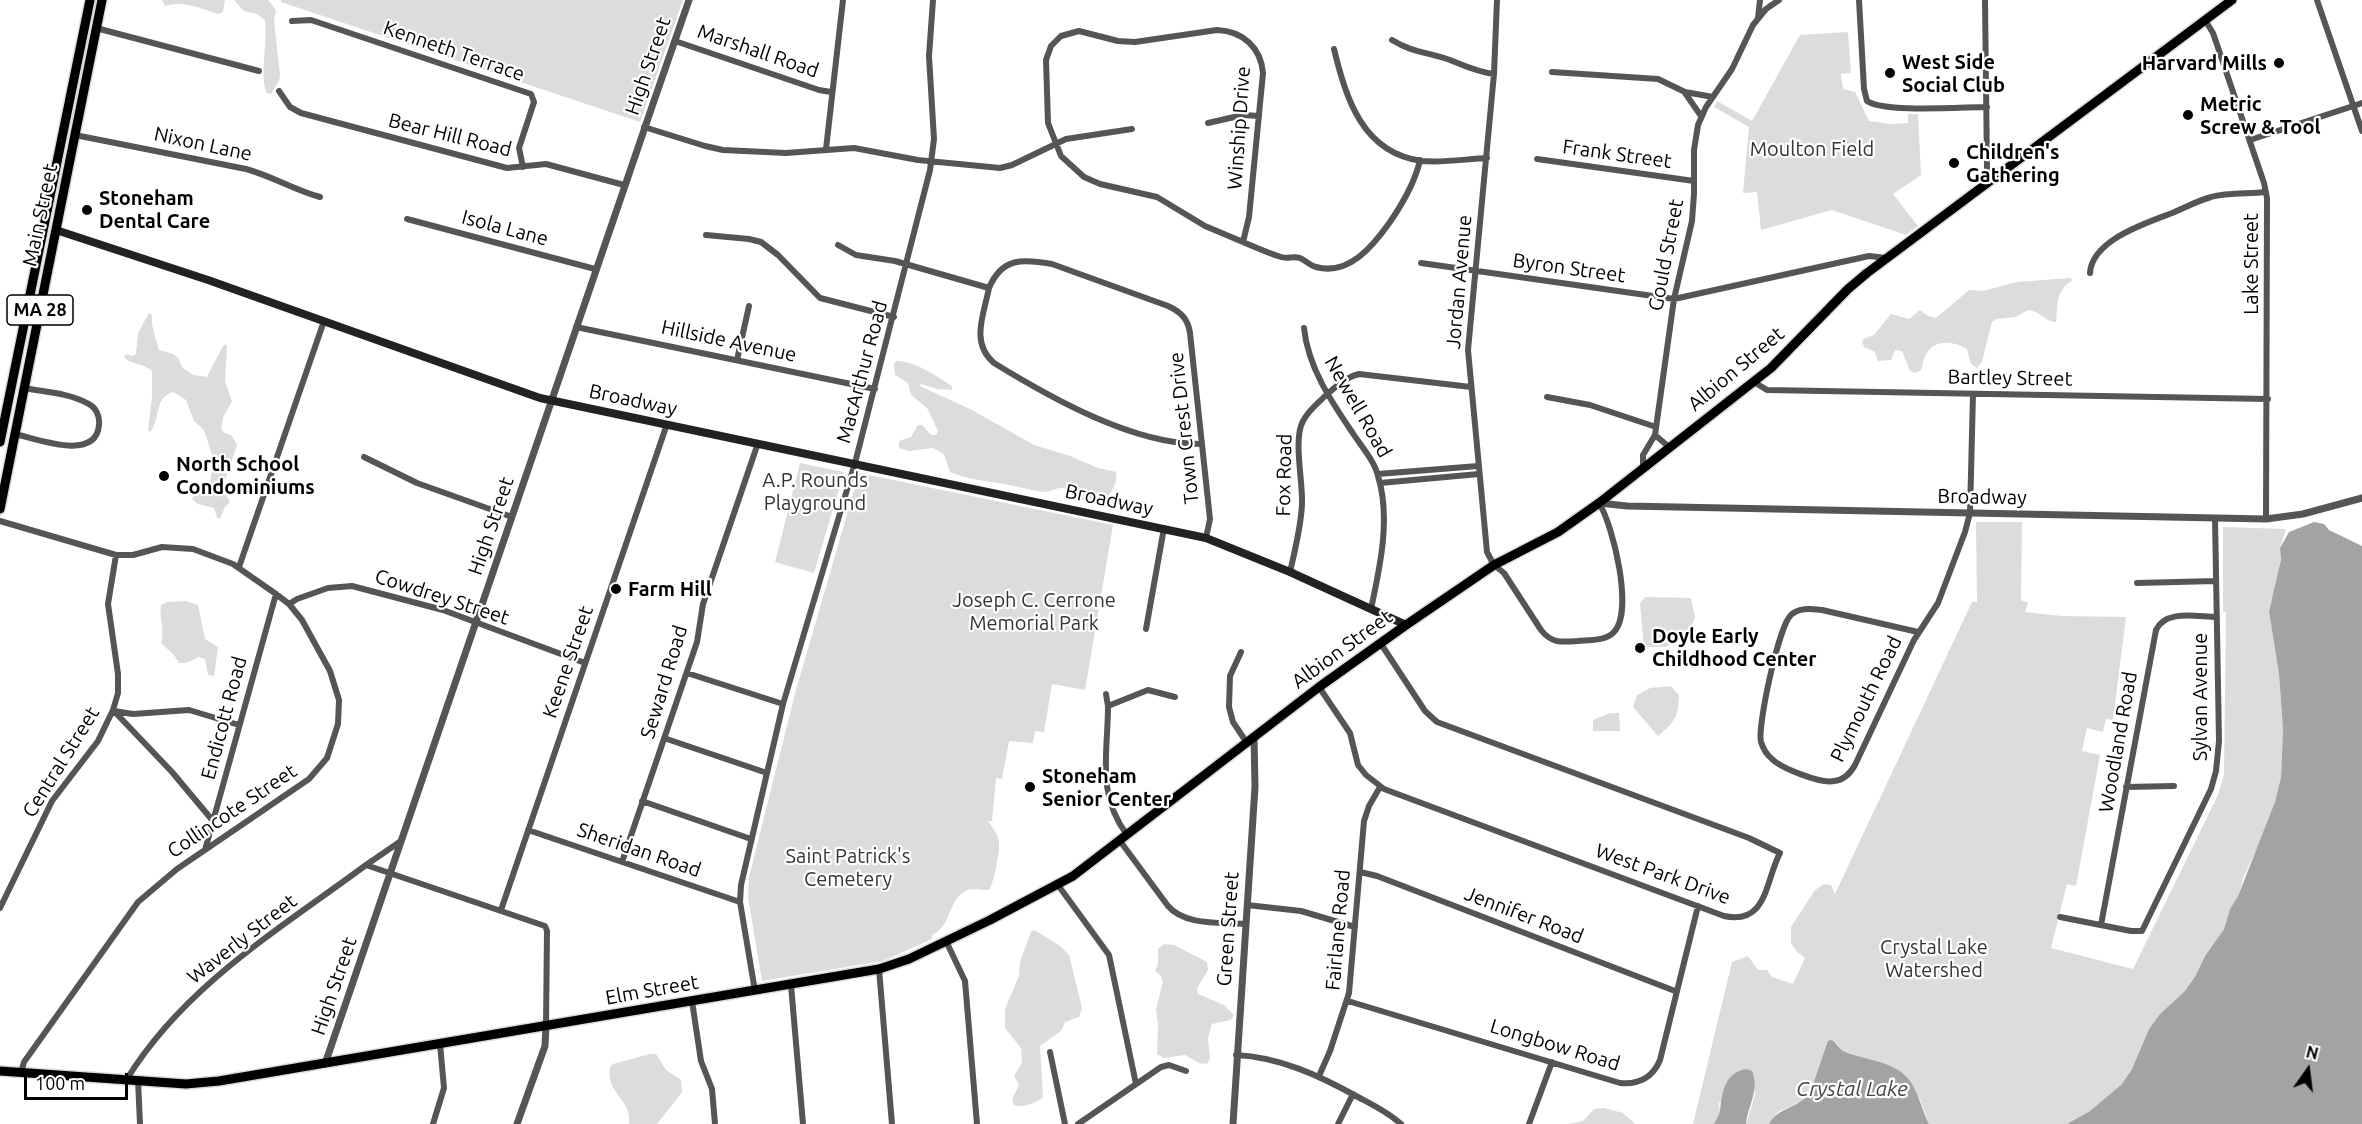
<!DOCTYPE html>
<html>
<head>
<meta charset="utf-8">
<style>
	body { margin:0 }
	#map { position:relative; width:2362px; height:1124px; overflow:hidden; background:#fff; font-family:Ubuntu,sans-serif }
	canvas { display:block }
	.north { position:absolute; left:2278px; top:1040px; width:60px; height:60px; -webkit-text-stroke:4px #fff; paint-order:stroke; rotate:14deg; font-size:16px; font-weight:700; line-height:24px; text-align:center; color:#000 }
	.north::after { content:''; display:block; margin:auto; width:21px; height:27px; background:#000; clip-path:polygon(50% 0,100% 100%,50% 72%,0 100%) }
	.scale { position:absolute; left:24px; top:1073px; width:104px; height:27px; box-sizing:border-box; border:3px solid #000; border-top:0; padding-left:8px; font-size:18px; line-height:21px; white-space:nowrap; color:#000; -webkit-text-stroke:4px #fff; paint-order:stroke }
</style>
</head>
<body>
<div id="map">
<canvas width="2362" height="1124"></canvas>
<div class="north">N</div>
<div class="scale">100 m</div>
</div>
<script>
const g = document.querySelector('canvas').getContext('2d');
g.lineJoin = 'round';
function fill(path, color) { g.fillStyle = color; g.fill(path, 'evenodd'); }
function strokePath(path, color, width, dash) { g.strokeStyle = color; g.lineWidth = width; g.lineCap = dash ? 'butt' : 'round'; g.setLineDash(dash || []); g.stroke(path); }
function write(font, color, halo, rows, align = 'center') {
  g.font = font + ' Ubuntu,sans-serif'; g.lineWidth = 4.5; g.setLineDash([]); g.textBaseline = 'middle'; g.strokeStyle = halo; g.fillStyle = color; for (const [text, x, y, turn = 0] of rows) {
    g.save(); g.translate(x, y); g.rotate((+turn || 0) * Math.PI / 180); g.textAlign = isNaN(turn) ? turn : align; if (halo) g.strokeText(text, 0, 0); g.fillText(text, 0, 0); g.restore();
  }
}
fill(new Path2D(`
	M 162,0 L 225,0 L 223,12 L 218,14 C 202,8 181,0 165,6 Z
	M 234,0 L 268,0 L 276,10 L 274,21 L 280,75 L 279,81 L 271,94 L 267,93 C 259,78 268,40 265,20 L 257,14 L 244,11 Z
	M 281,0 L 683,0 L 640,122 L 281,2 Z
	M 1848,32 L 1851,73 L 1841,74 L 1843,89 L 1855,92 L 1869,121 L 1891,124 L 1908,123 L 1908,114 L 1918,114 L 1921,175 L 1893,194 L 1918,226 L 1906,235 L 1832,210 L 1761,230 L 1757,192 L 1743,193 L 1749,127 L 1714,107 L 1717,101 L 1752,121 L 1800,35 Z
	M 2070,278 L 2073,280 C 2055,290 2058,305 2056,322 C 2045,322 2039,310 2028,310 L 2016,317 L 1996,319 L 1992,322 L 1982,362 L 1977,368 L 1971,364 L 1967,349 C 1954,341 1933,338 1925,356 C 1923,360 1923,365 1921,370 L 1915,373 L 1910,371 L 1902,351 L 1895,350 L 1891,360 L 1878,361 L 1875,352 L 1864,347 L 1862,342 L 1863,339 L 1874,335 L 1891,314 L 1909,319 L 1920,310 L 1928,316 L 1936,318 L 1969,290 L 1983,291 L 2017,282 Z
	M 149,313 L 152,315 C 151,328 156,338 159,350 L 173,354 L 178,358 L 182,367 L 193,375 L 207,377 L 223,346 L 226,344 L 227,347 L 225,381 L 232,401 L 223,418 L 221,428 L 223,432 L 232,436 L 237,445 L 225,480 L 225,493 L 230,502 L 225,507 L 220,519 L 217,518 L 214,508 L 198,504 L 192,499 L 196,490 L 206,489 L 210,484 L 213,458 L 204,430 L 194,421 L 186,400 L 173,392 C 153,398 161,420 150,432 L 148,430 L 152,397 L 152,371 C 144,363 130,365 124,357 L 126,354 L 132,356 L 136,354 L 138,333 Z
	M 896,361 C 913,360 937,376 952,386 L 952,390 L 937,389 L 921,384 L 920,386 L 972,410 L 1034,445 L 1070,456 L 1098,468 L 1116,472 C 1118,483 1110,499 1099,501 C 1079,507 1080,491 1063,488 C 1057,487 1052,492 1045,492 C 1033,491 1021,487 1009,485 C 990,481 968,480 950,472 L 944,454 L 933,448 L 909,451 L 899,448 L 899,441 L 911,437 L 918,425 L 922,425 L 931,435 L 936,435 L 938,431 L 927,408 L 911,395 L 908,383 L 895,375 L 894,365 Z
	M 800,463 L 844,472 L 814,573 L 775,562 Z
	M 859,473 L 1113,525 L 1085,690 L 1052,684 L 1044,732 L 1035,731 L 1033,743 L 1009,741 L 1002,779 L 996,778 L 992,821 L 987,821 C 992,826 998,834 999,842 C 1000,852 994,880 990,889 C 982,892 974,887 966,891 C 946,901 954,924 932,935 L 932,939 L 883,961 L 762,981 L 748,897 L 749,877 L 796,690 Z
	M 1976,522 L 2022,522 L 2021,600 L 2028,603 L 2025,612 L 2062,616 L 2126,617 L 2113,720 L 2106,719 L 2103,732 L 2087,728 L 2082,751 L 2100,755 L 2076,886 L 2067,884 L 2051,948 L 2133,969 L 2218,795 L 2224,774 L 2226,612 L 2223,611 L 2223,527 L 2286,529 L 2280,548 L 2281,560 L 2277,586 L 2270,603 L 2269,611 L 2279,674 L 2283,729 L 2281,777 L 2275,802 L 2262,837 L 2244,876 L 2238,896 L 2230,909 L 2224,929 L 2205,956 L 2196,975 L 2185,991 L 2160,1014 L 2149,1029 L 2132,1069 L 2122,1084 L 2090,1111 L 2067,1124 L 1929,1124 L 1920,1099 L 1872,1060 L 1846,1053 L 1840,1049 L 1836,1042 L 1806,1099 L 1778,1112 L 1769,1124 L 1746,1124 L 1755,1095 L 1753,1074 L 1719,1103 L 1720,1112 L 1714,1124 L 1693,1124 L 1732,962 L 1748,956 L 1758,970 L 1767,970 L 1772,977 L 1793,984 L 1805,958 L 1797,952 L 1791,943 L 1791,927 L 1815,890 L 1824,884 L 1831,885 L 1835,894 L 1972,602 L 1977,602 Z
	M 1645,597 L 1691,598 L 1695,617 L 1687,638 L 1665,647 L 1644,647 L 1640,603 Z
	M 186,601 L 198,605 L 205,639 L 218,647 L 214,676 L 208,675 L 205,659 L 199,657 L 186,663 L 179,663 L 174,655 L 161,643 C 165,628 159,620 161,605 L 167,602 Z
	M 1671,686 L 1679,695 C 1678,717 1675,722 1658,736 L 1633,707 L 1637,695 L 1650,688 Z
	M 1610,713 L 1619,713 L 1620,731 L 1593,731 L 1593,720 Z
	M 1034,930 L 1059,945 L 1069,955 L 1082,1008 L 1079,1017 L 1065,1022 L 1061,1031 L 1040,1046 L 1043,1097 C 1036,1103 1023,1108 1014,1105 L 1012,1099 L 1019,1085 L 1014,1076 L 1022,1063 L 1021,1048 L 1005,1028 L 1005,1009 L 1019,976 L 1020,962 L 1031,932 Z
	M 1164,944 L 1174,945 L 1207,962 L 1208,970 L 1197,988 L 1198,994 L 1224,1005 L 1234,1015 L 1231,1020 L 1212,1024 L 1208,1038 L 1210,1059 L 1207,1064 L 1199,1063 L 1185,1055 L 1164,1058 L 1157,1054 L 1158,1025 L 1156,1009 L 1163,982 L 1161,976 L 1155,971 L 1158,964 L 1158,949 Z
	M 650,1054 L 656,1054 L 666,1070 L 681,1080 L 682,1092 L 657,1124 L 629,1124 C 632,1098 605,1094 610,1067 L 613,1064 Z
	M 1604,1108 L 1623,1113 L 1635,1124 L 1569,1124 L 1583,1121 L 1594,1109 Z`), '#dcdcdc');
fill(new Path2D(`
	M 2314,522 L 2324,524 L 2329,530 L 2362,546 L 2362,1124 L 2067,1124 L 2090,1111 L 2122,1084 L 2132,1069 L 2149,1029 L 2160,1014 L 2185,991 L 2196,975 L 2205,956 L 2224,929 L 2230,909 L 2238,896 L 2275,802 L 2281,777 L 2283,729 L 2279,674 L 2269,611 L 2281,560 L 2280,548 L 2289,532 Z
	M 1831,1040 C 1838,1043 1838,1049 1845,1052 C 1865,1060 1896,1061 1910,1081 C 1919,1094 1922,1110 1929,1124 L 1769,1124 C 1778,1107 1799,1108 1810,1093 L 1828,1041 Z
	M 1746,1069 L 1752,1071 C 1760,1090 1748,1105 1746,1124 L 1714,1124 C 1716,1120 1719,1115 1720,1111 C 1722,1093 1724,1073 1746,1069 Z`), '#a3a3a3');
const primary = new Path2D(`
	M 0,442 L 90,0
	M 0,509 L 102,0
	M 0,1071 L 186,1084 L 219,1081 L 879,969 L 909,959 L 990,920 L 1073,876 L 1319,687 L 1406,625 L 1494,565 L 1558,532 L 1599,503 L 1771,368 L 1848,289 L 1867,273 L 2232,0`);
strokePath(primary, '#dbdbdb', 12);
strokePath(new Path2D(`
	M 1497,0 L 1494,74 L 1468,350 L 1487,552 L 1494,565 L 1504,573 L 1541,630 C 1552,644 1562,642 1578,641 C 1589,640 1606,641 1614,632 C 1634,611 1613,525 1599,503
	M 1859,0 L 1864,89 L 1867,101 C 1884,113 1962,107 1987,107
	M 1985,0 L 1987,168 L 1991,180
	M 2317,0 L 2362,131
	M 1758,18 L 1760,0
	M 2205,20 L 2213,33 L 2264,183 L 2267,198 L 2266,519
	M 292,21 L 311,20 L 531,94 L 534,102 L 519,148 L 523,167
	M 96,28 L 259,71
	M 1392,40 C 1413,53 1428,52 1450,60 C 1465,66 1477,72 1494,74
	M 675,41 L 819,90 L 831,92
	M 1334,49 C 1346,98 1362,153 1422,161 C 1443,163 1466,159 1487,158
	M 1552,72 L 1658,79 L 1685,92 L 1713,97
	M 279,91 L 290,107 L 301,113 L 507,168 L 546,164 L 624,185
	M 1685,93 L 1701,116
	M 1208,123 L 1243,115 L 1259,116
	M 644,127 L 705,146 L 723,150 L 786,153 L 854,148 L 918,160 L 1000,168 L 1012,165 L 1066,139 L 1132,129
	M 75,135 L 246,169 C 272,176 294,190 320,197
	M 2250,140 L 2362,103
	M 826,149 L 843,0
	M 1537,159 L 1694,181
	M 407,219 L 595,269
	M 706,235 L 749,239 L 761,242 L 778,255 L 820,298 L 894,317
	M 1243,242 L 1205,226 L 1157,197 L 1100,184 L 1084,177 L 1061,156 L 1048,123 L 1046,60 L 1051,46 L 1061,36 L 1079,31 L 1118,41 L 1135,42 L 1217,30 C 1243,31 1261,48 1263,73 L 1249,217 L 1243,242 C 1255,247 1268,253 1281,257 C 1287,259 1294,256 1300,258 C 1305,260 1309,265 1316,267 C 1349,276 1373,246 1390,222 C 1403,203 1415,183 1420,160
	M 838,245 L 856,255 L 895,261 L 989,288 C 1002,257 1023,259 1052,264 L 1168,306 C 1181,312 1188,319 1190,333 L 1210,519 L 1206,538
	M 1421,263 L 1674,299 L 1869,256 L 1887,258
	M 2090,273 C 2092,240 2146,223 2172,213 C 2184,208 2197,201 2211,197 C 2227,192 2249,194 2266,192
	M 989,288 C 984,314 970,343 994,363 C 1051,398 1134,445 1202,444
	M 576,327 L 875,389
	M 1304,328 C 1308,367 1331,401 1352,432 C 1361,446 1374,460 1378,476 C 1391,518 1380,567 1371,609
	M 737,360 L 749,306
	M 1754,382 L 1767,390 L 2268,399
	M 1547,397 L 1590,405 L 1656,427
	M 15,434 C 37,439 96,462 99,425 C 100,416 96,407 87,403 C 69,393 44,392 24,388
	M 1655,435 L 1669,447
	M 364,457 L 417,483 L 512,517
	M 1643,467 L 1643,455 L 1655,435 L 1674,299 L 1692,221 L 1694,194 L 1694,150 L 1698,125 L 1706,107 L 1732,69 L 1753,25 L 1766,9 L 1779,0
	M 1378,474 L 1478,466
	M 1380,483 L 1479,474
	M 0,521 L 116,555 L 133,555 L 162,547 L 193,549 L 233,564 L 276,594 L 289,604 L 302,620 L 330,671 L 339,700 L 338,724 L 327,758 L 309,779 L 177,869 L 138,902 L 24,1062 L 21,1073
	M 239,567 L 324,321
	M 1290,572 C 1295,550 1301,527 1302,504 C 1303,481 1293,439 1303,421 C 1308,411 1317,404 1324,397 C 1334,388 1346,377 1359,374 L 1471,387
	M 2137,583 L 2216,581
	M 289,604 L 297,599 L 328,588 L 352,586 L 443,610 L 585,663
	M 1146,629 L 1164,528
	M 1918,632 L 1822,610 C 1812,609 1799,607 1791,615 C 1779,625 1757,727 1761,742 C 1763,748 1766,754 1771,758 C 1780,768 1821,784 1834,781 C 1844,780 1850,774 1855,765 L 1914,640 L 1938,603 L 1965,532 L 1970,513 L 1973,394
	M 1241,652 L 1230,676 L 1229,707 L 1233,722 L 1247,743
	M 687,673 L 783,704
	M 1319,687 L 1350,733 L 1358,765 L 1366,775 L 1384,789 L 1724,916 C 1768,925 1765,881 1780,853 L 1749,838 L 1437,722 L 1425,711 L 1381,644
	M 1106,694 L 1108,706 C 1108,754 1096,793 1127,835
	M 1108,706 L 1148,690 L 1175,697
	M 113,710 L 172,772 L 213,821
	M 114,711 L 133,714 L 189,710 L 239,725
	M 664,738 L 767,773
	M 2126,787 L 2174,786
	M 642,801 L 751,839
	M 528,830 L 740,902
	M 1120,841 L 1168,906 C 1185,926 1221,922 1245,924
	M 205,850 L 276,594
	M 622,862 L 697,642 L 703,604 L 758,443
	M 366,865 L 401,841
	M 1360,872 L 1377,876 L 1675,991
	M 1058,885 L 1109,955 L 1136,1084
	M 1247,905 L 1301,911 L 1355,927
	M 0,908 L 52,801 L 98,741 L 113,710 L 118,693 L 118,674 L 108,604 L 116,555
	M 501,910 L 667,424
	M 2060,917 L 2131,931 L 2142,931 L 2211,789 L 2216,771 L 2219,741 L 2215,518
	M 2101,925 L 2156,630 C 2166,609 2197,617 2217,617
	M 946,941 L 965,981 L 977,1124
	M 879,969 L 892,1124
	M 791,985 L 803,1124
	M 755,991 L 740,902 L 741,885 L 783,704 L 855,463 L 930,170 L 934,139 L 929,56 L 933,0
	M 692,1001 L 701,1061 L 712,1089 L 715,1124
	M 1348,1001 L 1620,1083 C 1639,1085 1653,1077 1660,1060 L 1698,906
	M 1050,1052 L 1065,1124
	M 1236,1055 C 1280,1057 1320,1076 1358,1097 C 1373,1105 1388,1112 1401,1124
	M 1319,1076 L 1330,1051 L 1349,993 L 1364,821 L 1369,806 L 1380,787
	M 127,1079 C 184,986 281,928 366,865 L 545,926 L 547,931 L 546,1026
	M 138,1080 L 140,1124
	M 433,1124 L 444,1088 L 440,1044
	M 1078,1124 L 1161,1067 L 1169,1065 L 1186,1071
	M 1338,1124 L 1353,1094
	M 1529,1124 L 1552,1062`), '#555', 6);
strokePath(new Path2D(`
	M 1599,503 L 1627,506 L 2266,519 L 2303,514 L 2362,498
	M 325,1064 C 446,709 566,354 689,0
	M 517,1124 L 545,1046 L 546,1026
	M 1233,1124 L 1255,787 L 1254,737`), '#555', 7);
strokePath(new Path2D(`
	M 56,230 L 208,280 L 540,398 L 1206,538 L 1290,572 L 1406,625`), '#222', 8);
strokePath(primary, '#000', 9);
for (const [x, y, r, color] of [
	[2279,63,6,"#000"],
	[1890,73,6,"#000"],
	[2188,115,6,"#000"],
	[1954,163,6,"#000"],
	[87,210,6,"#000"],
	[164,476,6,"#000"],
	[616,589,6,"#000"],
	[1640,648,6,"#000"],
	[1030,787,6,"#000"]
]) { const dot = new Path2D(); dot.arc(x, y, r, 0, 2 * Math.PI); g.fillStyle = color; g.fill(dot); strokePath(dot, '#fff', 2); }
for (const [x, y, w] of [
	[40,310,66]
]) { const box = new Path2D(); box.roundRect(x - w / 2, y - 15, w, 30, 4.5); g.fillStyle = '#fff'; g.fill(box); strokePath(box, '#000', 1.5); }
write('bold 18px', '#000', null, [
	["MA 28",40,310]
]);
write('20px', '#000', '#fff', [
	["Kenneth Terrace",454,51,19],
	["Marshall Road",758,51,19],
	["High Street",648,66,-71],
	["Winship Drive",1239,128,-86],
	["Bear Hill Road",450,135,14],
	["Nixon Lane",203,144,12],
	["Frank Street",1617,154,8],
	["Main Street",40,215,-78],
	["Isola Lane",505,228,15],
	["Gould Street",1666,255,-79],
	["Lake Street",2251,264,-90],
	["Byron Street",1569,268,8],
	["Jordan Avenue",1459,282,-85],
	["Hillside Avenue",729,341,12],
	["Albion Street",1736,369,-40],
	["MacArthur Road",862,372,-75],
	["Bartley Street",2010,378,1],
	["Broadway",633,400,12],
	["Newell Road",1358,407,60],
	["Town Crest Drive",1184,428,-96],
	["Fox Road",1284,475,-89],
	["Broadway",1982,497,1],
	["Broadway",1109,500,12],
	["High Street",491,526,-71],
	["Cowdrey Street",442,597,18],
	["Albion Street",1342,649,-36],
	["Keene Street",568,662,-71],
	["Seward Road",664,682,-73],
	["Sylvan Avenue",2200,697,-90],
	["Plymouth Road",1866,699,-64],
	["Endicott Road",224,718,-75],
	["Woodland Road",2118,742,-80],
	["Central Street",61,762,-58],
	["Collincote Street",232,811,-34],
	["Sheridan Road",639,850,19],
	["West Park Drive",1663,874,20],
	["Jennifer Road",1524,915,21],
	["Green Street",1228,929,-86],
	["Fairlane Road",1338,930,-85],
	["Waverly Street",242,939,-38],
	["High Street",334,986,-71],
	["Elm Street",652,990,-10],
	["Longbow Road",1555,1045,17]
]);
write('bold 20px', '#000', '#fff', [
	["West Side",1902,62],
	["Social Club",1902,85],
	["Harvard Mills",2267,63,"right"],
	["Metric",2200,104],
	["Screw & Tool",2200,127],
	["Children's",1966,152],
	["Gathering",1966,175],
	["Stoneham",99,198],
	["Dental Care",99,221],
	["North School",176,464],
	["Condominiums",176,487],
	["Farm Hill",628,589],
	["Doyle Early",1652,636],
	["Childhood Center",1652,659],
	["Stoneham",1042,776],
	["Senior Center",1042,799]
], 'left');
write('20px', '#333', '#fff', [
	["Moulton Field",1812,149],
	["A.P. Rounds",815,480],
	["Playground",815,503],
	["Joseph C. Cerrone",1034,600],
	["Memorial Park",1034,623],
	["Saint Patrick's",848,856],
	["Cemetery",848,879],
	["Crystal Lake",1934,947],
	["Watershed",1934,970]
]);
write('italic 21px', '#444', '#fff', [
	["Crystal Lake",1852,1089]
]);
</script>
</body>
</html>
